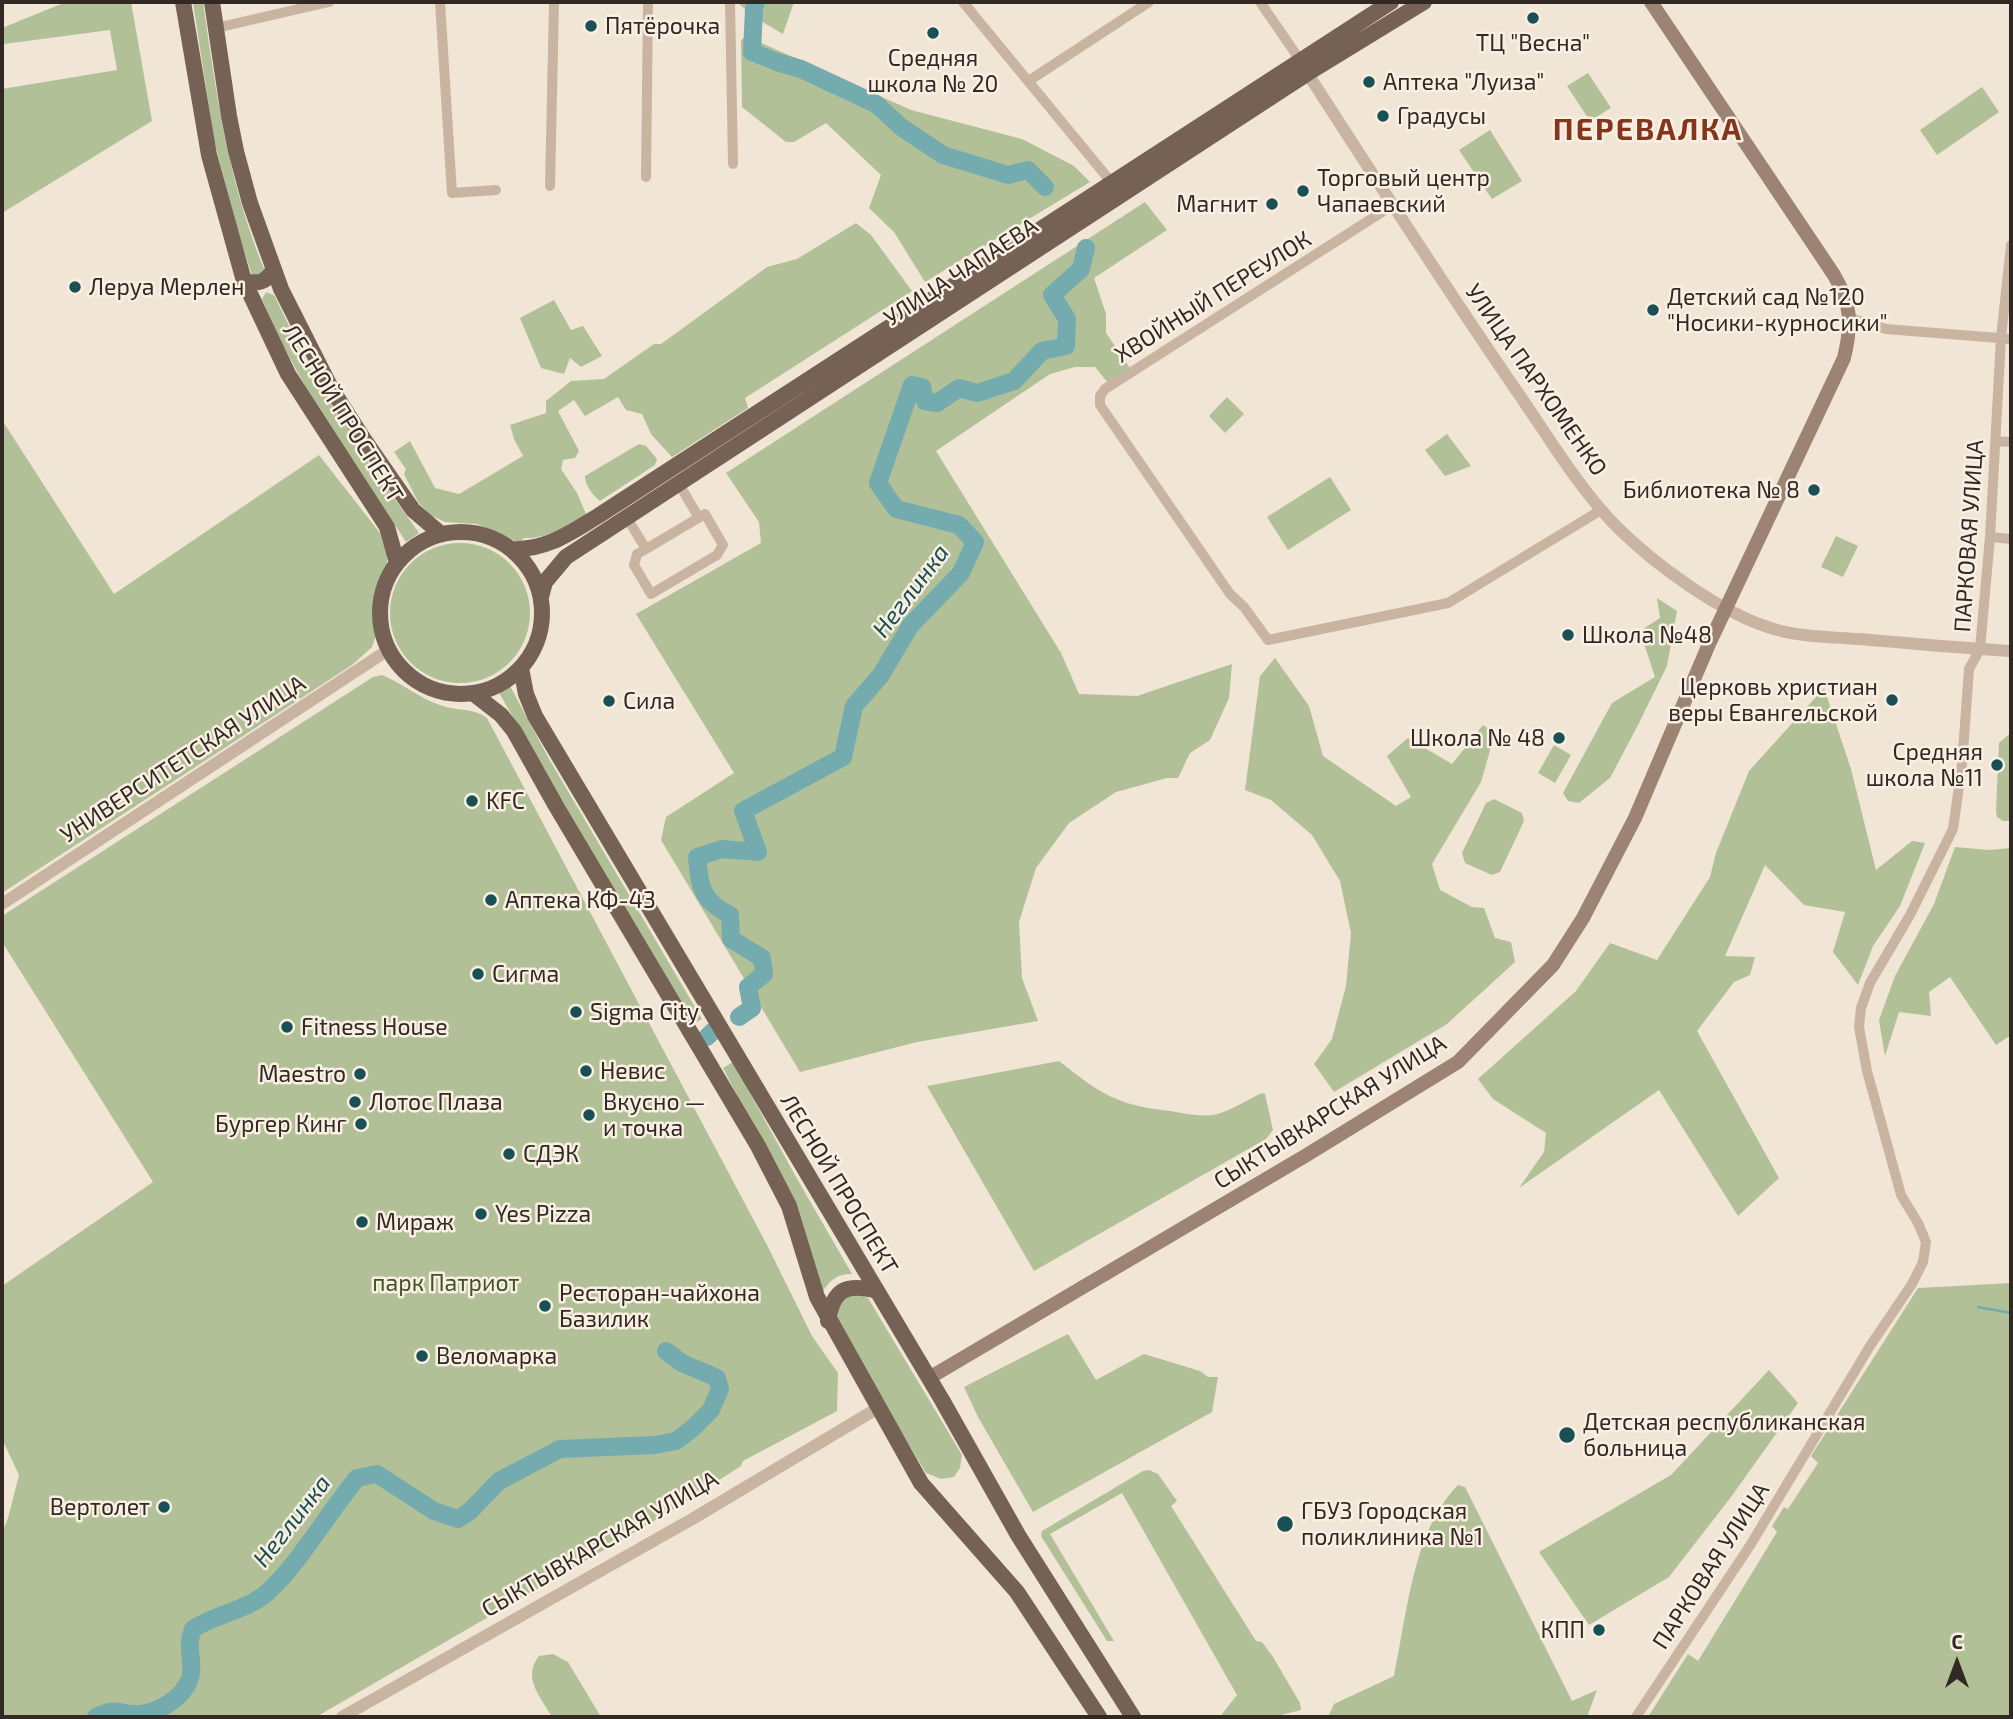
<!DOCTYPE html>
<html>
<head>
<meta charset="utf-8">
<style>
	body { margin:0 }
	#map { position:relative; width:2013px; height:1719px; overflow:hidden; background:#f1e5d6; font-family:"Exo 2",sans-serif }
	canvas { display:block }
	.frame { position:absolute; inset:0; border:4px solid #332924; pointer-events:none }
	.north { position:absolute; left:1922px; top:1628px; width:70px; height:70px; -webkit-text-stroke:5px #f9efe2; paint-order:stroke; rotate:0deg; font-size:19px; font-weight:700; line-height:28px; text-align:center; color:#332924 }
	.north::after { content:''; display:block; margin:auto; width:24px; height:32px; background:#332924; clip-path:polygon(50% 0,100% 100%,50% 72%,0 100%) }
</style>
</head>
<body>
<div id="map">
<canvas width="2013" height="1719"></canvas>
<div class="frame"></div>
<div class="north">С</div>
</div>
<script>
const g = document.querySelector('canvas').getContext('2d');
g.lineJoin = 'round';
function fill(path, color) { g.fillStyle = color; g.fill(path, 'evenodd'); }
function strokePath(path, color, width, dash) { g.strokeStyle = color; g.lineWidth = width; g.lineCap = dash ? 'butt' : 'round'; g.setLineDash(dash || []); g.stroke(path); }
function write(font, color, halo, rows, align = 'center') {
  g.font = font + ' "Exo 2",sans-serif'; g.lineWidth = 5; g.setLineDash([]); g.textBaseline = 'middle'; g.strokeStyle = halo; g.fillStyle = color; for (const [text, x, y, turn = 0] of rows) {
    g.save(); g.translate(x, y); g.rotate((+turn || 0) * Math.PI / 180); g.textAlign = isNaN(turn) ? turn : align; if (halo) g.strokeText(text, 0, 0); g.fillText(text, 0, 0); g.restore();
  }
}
fill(new Path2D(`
	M 66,2 L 131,2 L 152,121 L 2,213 L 2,89 L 117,70 L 110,30 L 4,44 L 2,28 Z
	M 193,2 L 203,2 C 216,94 229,185 265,271 L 264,276 L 252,275 L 239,236 L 214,140 Z
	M 737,2 L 794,2 L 783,34 L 754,17 Z
	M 746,36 L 911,110 L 1022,139 L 1074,166 L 1090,182 L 925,282 L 894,232 L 869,208 L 881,175 L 826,123 L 794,142 L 786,142 L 742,107 L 741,40 Z
	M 1588,73 L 1611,108 L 1590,121 L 1567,86 Z
	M 1982,87 L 1999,112 L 1937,155 L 1920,130 Z
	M 1490,130 L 1522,181 L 1492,199 L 1459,150 Z
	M 1145,202 L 1167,230 L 1094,278 L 1106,314 L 1106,333 L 1130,368 L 1108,383 L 1095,367 L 1075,367 L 1050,374 L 936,451 L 1061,653 L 1079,694 L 1137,696 L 1232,664 L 1229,698 L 1210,740 L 1190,753 L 1178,778 L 1167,778 L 1116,792 L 1069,823 L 1036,868 L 1019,922 L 1022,978 L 1038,1021 L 917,1042 L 800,1072 L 661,840 L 666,817 L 734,773 L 636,614 L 761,543 L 759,522 L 726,473 Z
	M 856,223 L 871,235 L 912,291 L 745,398 L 748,408 L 672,457 L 651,434 L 642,414 L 626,410 L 618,397 L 585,416 L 574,400 L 558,411 L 579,451 L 575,458 L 563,460 L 561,469 L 577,493 L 586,514 C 566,526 548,539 524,538 L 520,543 L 477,524 L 445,522 L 430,515 L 418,502 L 404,474 L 406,469 L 394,452 L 410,441 L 435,488 L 459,494 L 523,456 L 514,439 L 510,425 L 546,413 L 546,401 L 571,381 L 604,379 L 654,344 L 661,344 L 767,267 L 797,259 Z
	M 266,292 L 274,295 L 313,375 L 363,454 L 419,533 L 406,542 L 307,389 L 283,346 L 262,299 Z
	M 554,300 L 571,330 L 583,326 L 602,356 L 581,367 L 570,358 L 564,374 L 541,368 L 520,318 Z
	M 1227,397 L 1244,414 L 1225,433 L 1209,416 Z
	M 2,420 L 114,594 L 319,455 L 380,533 L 387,555 L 387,564 L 378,585 L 373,613 L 377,632 L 372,647 L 352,665 L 2,893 Z
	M 1447,434 L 1471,466 L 1445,476 L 1425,450 Z
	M 639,444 L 646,446 L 657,459 L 655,465 L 600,501 C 593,496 585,485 585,476 Z
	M 1330,477 L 1351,510 L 1288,550 L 1267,517 Z
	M 1836,536 L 1858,546 L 1843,577 L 1821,567 Z
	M390 613a70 70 0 1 1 140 0a70 70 0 1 1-140 0Z
	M 1657,598 L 1677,611 L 1667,666 L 1638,725 L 1610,778 L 1579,803 L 1568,801 L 1563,793 L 1612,703 L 1655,677 L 1640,631 L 1660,618 Z
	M 1275,658 L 1309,706 L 1323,756 L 1396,806 L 1411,797 L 1387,756 L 1408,738 L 1452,764 L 1483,725 L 1495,733 L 1481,782 L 1432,864 L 1440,890 L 1472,907 L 1484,908 L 1495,938 L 1511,942 L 1515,962 L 1447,1024 L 1334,1092 L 1314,1064 L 1332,1039 L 1346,986 L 1351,933 L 1340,881 L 1312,835 L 1271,800 L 1245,790 L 1260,676 Z
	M 382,675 C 406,685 425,703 451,708 C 465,711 474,709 487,718 L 768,1247 L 812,1336 L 838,1373 L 837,1411 L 743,1461 L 741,1466 L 664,1515 L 316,1717 L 2,1717 L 2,1533 L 8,1518 L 19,1475 L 2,1439 L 2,1286 L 153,1182 L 4,945 L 2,916 L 373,677 Z
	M 509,684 L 549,759 L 702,1019 L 690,1026 L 498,691 Z
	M 1824,688 L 1851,769 L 1876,870 L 1912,841 L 1925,843 L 1900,906 L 1873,946 L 1858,985 L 1833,952 L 1845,912 L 1804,905 L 1765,865 L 1725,956 L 1755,957 L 1750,975 L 1734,982 L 1697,1031 L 1779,1178 L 1738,1216 L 1659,1090 L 1519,1188 L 1544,1152 L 1546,1133 L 1493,1099 L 1478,1079 L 1576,991 L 1610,943 L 1657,960 L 1710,877 L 1716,853 L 1749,771 Z
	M 2008,735 L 2011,735 L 2011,821 L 2003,821 L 1997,817 L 1996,811 L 1999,743 Z
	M 1554,745 L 1571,755 L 1555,783 L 1538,773 Z
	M 1494,799 L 1522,813 L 1524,821 L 1500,872 L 1492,875 L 1465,863 L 1462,853 L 1486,803 Z
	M 1955,847 L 1989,850 L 2011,848 L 2011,1035 L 1996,1045 L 1950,977 L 1929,992 L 1931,1016 L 1899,1012 L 1885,1056 L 1879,1020 L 1895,976 L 1934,904 Z
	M 1059,1061 C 1101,1094 1116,1105 1170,1111 C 1184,1113 1198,1117 1213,1115 C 1230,1112 1246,1100 1262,1093 L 1265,1094 L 1273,1130 L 1266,1139 L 1034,1271 L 927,1086 Z
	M 733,1062 L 796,1177 L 852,1274 C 836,1274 831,1280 821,1293 L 792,1202 L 723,1068 Z
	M 2011,1283 L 2011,1717 L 1648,1717 L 1688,1654 L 1698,1661 L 1777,1532 L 1772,1526 L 1784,1507 L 1788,1509 L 1818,1463 L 1811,1456 L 1918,1288 Z
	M 852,1292 L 868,1298 L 962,1455 L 960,1468 L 954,1477 L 941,1479 L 926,1473 L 833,1319 L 834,1302 Z
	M 1068,1334 L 1096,1380 L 1144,1354 L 1200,1371 L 1208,1377 L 1218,1377 L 1212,1412 L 1033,1512 L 978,1417 L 964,1387 Z
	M 1769,1370 L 1798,1403 L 1731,1497 L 1669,1577 L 1589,1625 L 1539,1552 L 1671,1475 Z
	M 1149,1470 L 1158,1474 L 1177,1501 L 1171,1506 L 1256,1641 L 1262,1642 L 1273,1657 L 1300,1703 L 1301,1710 L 1273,1717 L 1224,1717 L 1222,1714 L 1237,1695 L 1122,1493 L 1050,1534 L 1114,1641 L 1107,1641 L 1041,1536 L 1042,1531 L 1143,1471 Z
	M 1458,1485 L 1465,1487 L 1572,1701 L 1597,1690 L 1587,1717 L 1328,1717 L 1334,1704 L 1394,1676 C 1407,1615 1413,1530 1458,1485 Z
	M 553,1654 L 568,1662 L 601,1717 L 552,1717 C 540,1696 522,1678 539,1656 Z`), '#b1c096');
strokePath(new Path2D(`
	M 1978,1307 L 2011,1313`), '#74abaf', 2.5);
strokePath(new Path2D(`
	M 756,2 L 754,9 L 752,52 L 777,62 L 801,69 L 876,104 L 901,127 L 943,155 L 1008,175 L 1028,170 L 1045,187
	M 739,1017 L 752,1008 L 748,987 L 764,974 L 762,958 L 731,939 L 730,915 C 701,900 700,888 697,857 L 722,849 L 758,852 L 743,811 L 843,757 L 854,706 L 881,675 L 910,626 L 961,573 L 975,542 L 959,525 L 896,509 L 878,483 L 912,385 L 922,387 L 925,401 L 937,403 L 959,388 L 977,393 L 1014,381 L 1042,351 L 1066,346 L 1067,319 L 1052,295 L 1081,269 L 1086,248
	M 707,1037 L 713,1031
	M 96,1717 C 118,1706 118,1715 139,1714 C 159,1713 184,1697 190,1678 C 195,1661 185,1649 193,1629 C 217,1613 248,1611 270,1590 C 302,1559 328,1513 357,1478 L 377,1474 L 434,1511 L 458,1519 L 470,1511 L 499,1481 L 560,1449 L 655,1445 L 676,1441 L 693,1428 L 711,1410 L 720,1389 L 717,1378 L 682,1363 L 666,1351`), '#74abaf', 18);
strokePath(new Path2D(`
	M 440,2 L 452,193 L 496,190
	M 730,2 L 733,164
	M 963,2 L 1112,183
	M 1260,2 L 1300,60
	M 216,28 L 329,2
	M 1030,80 L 1149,2
	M 646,177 L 648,2
	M 550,186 L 554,2
	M 1393,205 L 1105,389 L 1100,396 L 1100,405 L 1230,594 L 1244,607 L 1268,640 L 1448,603 L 1601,510
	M 1850,318 L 1886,329 L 2011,339
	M 1996,441 L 2011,442
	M 679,484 L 699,518
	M 627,518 L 646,549 L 705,514 L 723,545 L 717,555 L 651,594 L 634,565 L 637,554 L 646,549
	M 1990,537 L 2011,539
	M 1636,1717 L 1751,1544 L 1870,1346 L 1912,1284 L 1923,1262 L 1926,1242 L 1918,1223 L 1901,1195 L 1867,1071 L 1859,1027 L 1861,1008 L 1870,983 L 1910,915 L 1953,829 L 1962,765 L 1969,669 L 1980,649 L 1990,537 L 2001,338 L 2011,245`), '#c9b4a2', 10);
strokePath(new Path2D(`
	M 1304,68 C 1374,176 1443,284 1516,390 C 1548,436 1577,486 1616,526 C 1655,565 1722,614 1774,629 C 1800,637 1832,637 1858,639 C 1909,643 1960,648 2011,651
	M 2,904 L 388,650
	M 342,1717 L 694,1518 L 878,1408`), '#c9b4a2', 12);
strokePath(new Path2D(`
	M 929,1378 L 1305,1156 L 1458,1062 L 1553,965 L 1583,918 L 1635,818 L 1709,644 L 1844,358 C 1852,324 1852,306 1834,275 L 1651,2`), '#9c8373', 14);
strokePath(new Path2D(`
	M 183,2 L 209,155 L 244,281 L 288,374 L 387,527 L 397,563
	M 212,2 L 229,116 L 236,151 L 250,203 L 281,289 L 331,388 L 363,438 L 413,510 L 441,534
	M 244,281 C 258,284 266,283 273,270
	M380 613a81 81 0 1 1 162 0a81 81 0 1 1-162 0Z
	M 511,549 C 545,551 570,533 598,516 L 1391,2
	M 541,597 L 545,582 L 566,557 L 1308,73 L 1424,2
	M 521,668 L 526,694 L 535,716 L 942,1400 L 1018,1535 L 1133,1717
	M 474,694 L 501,715 L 514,731 L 556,806 L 758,1146 L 789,1206 L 817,1297 L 921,1483 L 1017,1592 L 1099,1717
	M 828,1321 C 833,1289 846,1283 877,1291`), '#766155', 16);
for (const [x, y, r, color] of [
	[1533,18,7,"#195055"],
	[591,26,7,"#195055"],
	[933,33,7,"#195055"],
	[1369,82,7,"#195055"],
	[1383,116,7,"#195055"],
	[1303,191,7,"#195055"],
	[1272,204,7,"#195055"],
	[75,287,7,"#195055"],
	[1653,310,7,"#195055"],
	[1814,490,7,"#195055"],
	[1568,635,7,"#195055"],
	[1892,700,7,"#195055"],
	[609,701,7,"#195055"],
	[1559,738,7,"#195055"],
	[1997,765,7,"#195055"],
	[472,801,7,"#195055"],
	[491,900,7,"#195055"],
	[478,974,7,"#195055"],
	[576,1012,7,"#195055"],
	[287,1027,7,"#195055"],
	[586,1071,7,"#195055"],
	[360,1074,7,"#195055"],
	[355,1102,7,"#195055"],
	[589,1115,7,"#195055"],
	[361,1124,7,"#195055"],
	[509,1154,7,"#195055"],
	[481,1214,7,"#195055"],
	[362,1222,7,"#195055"],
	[545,1306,7,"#195055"],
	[422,1356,7,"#195055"],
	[1567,1435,9,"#195055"],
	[164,1507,7,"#195055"],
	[1285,1524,9,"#195055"],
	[1599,1630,7,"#195055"]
]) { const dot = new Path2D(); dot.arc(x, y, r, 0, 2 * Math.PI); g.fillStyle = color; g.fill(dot); strokePath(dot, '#f9efe2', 2.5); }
write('23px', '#332924', '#f9efe2', [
	["Пятёрочка",605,26],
	["ТЦ \"Весна\"",1533,43,"center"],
	["Средняя",933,58,"center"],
	["школа № 20",933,84,"center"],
	["Аптека \"Луиза\"",1383,82],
	["Градусы",1397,116],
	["Торговый центр",1317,178],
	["Чапаевский",1317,204],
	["Магнит",1258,204,"right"],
	["Леруа Мерлен",89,287],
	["Детский сад №120",1667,297],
	["\"Носики-курносики\"",1667,323],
	["Библиотека № 8",1800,490,"right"],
	["Школа №48",1582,635],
	["Церковь христиан",1878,687,"right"],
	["веры Евангельской",1878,713,"right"],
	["Сила",623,701],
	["Школа № 48",1545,738,"right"],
	["Средняя",1983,752,"right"],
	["школа №11",1983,778,"right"],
	["KFC",486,801],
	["Аптека КФ-43",505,900],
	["Сигма",492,974],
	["Sigma City",590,1012],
	["Fitness House",301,1027],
	["Невис",600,1071],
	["Maestro",346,1074,"right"],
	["Лотос Плаза",369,1102],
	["Вкусно —",603,1102],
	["и точка",603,1128],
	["Бургер Кинг",347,1124,"right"],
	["СДЭК",523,1154],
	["Yes Pizza",495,1214],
	["Мираж",376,1222],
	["Ресторан-чайхона",559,1293],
	["Базилик",559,1319],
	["Веломарка",436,1356],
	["Детская республиканская",1583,1422],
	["больница",1583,1448],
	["Вертолет",150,1507,"right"],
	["ГБУЗ Городская",1301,1511],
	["поликлиника №1",1301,1537],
	["КПП",1585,1630,"right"]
], 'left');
write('23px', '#332924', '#f9efe2', [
	["УЛИЦА ЧАПАЕВА",961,272,-33],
	["ХВОЙНЫЙ ПЕРЕУЛОК",1213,297,-32],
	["УЛИЦА ПАРХОМЕНКО",1536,380,55],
	["ЛЕСНОЙ ПРОСПЕКТ",343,413,58],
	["ПАРКОВАЯ УЛИЦА",1969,536,-86],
	["УНИВЕРСИТЕТСКАЯ УЛИЦА",183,759,-33],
	["СЫКТЫВКАРСКАЯ УЛИЦА",1330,1112,-32],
	["ЛЕСНОЙ ПРОСПЕКТ",839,1184,59],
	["СЫКТЫВКАРСКАЯ УЛИЦА",600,1544,-30],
	["ПАРКОВАЯ УЛИЦА",1711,1566,-57]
]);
write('23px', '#425228', '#f9efe2', [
	["парк Патриот",446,1283]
]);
write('italic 24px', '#195055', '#f9efe2', [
	["Неглинка",911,591,-53],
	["Неглинка",292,1521,-52]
]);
g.letterSpacing = '2px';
write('bold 30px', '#84361c', '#f9efe2', [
	["ПЕРЕВАЛКА",1648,130]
]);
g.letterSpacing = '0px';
</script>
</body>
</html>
